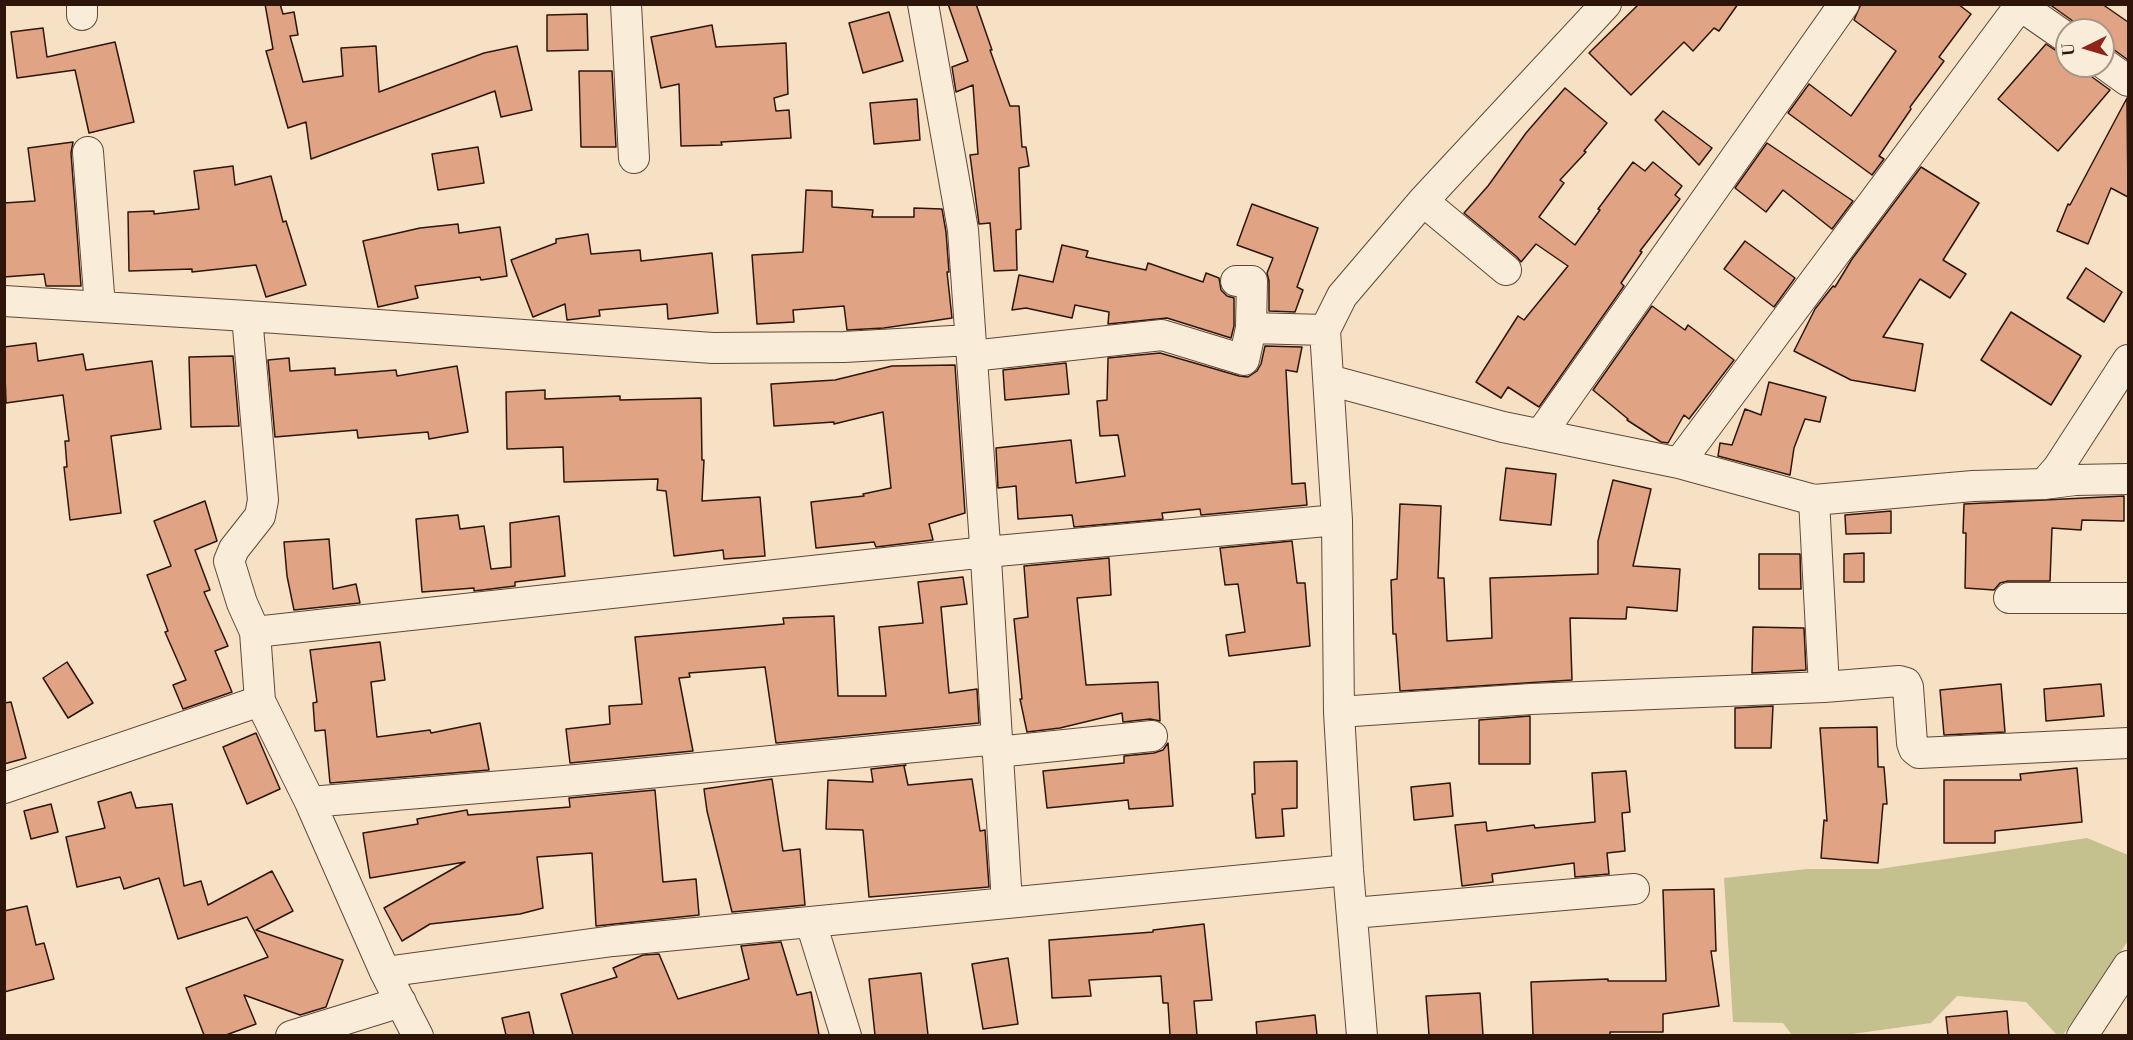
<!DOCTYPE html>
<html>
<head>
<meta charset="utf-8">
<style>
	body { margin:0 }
	#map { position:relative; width:2133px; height:1040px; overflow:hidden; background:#f6e1c4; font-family:"Libre Bodoni",serif }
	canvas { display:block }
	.frame { position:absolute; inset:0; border:6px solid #2e150a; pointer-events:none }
	.north { position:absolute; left:2055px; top:18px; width:60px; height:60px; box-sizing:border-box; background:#f9ecd9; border:2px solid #a89686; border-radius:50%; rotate:265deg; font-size:16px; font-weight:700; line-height:24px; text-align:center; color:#2e150a }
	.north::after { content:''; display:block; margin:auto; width:21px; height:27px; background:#8f2418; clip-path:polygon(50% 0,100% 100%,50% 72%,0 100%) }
</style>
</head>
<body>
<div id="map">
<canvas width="2133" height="1040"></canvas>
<div class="frame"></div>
<div class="north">U</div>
</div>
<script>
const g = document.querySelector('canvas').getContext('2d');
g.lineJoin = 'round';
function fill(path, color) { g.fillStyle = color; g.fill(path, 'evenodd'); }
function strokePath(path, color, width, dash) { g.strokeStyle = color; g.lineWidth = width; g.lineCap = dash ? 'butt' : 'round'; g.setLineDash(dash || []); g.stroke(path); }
fill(new Path2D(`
	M 2087,838 L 2128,855 L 2128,941 L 2063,1035 L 2057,1035 L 2026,1002 L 1957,996 L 1931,1023 L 1845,1035 L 1792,1035 L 1783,1023 L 1733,1022 L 1724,878 L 1807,869 L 1879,869 Z`), '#c4c18f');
const building = new Path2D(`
	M 265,4 L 280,4 L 283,14 L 294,12 L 298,35 L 290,36 L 303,82 L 343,76 L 341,48 L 376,46 L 379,92 L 484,53 L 517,46 L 532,110 L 501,117 L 495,91 L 311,159 L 306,122 L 288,128 L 266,51 L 273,49 Z
	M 948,4 L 976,4 L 992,50 L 990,50 L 1010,106 L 1019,106 L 1022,147 L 1026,147 L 1029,166 L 1019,168 L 1021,229 L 1016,230 L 1017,270 L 994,271 L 990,223 L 979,224 L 970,155 L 978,154 L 973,85 L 956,92 L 952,67 L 968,61 Z
	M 1639,4 L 1738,4 L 1719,31 L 1714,28 L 1693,51 L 1684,42 L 1631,95 L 1589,53 Z
	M 1861,4 L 1958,4 L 1971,14 L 1939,57 L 1944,61 L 1910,107 L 1911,109 L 1879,156 L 1884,159 L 1872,175 L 1788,113 L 1809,84 L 1851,116 L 1896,51 L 1854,20 Z
	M 2049,4 L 2102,4 L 2128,22 L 2128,60 L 2113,49 L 2103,46 L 2103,30 L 2082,30 L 2077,24 Z
	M 889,12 L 903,61 L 863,73 L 849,23 Z
	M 587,14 L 588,50 L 547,51 L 547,15 Z
	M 712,25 L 716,47 L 786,43 L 788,94 L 774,98 L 776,111 L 789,110 L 791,138 L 721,142 L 722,145 L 681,146 L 679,84 L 661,88 L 651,37 Z
	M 43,28 L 47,57 L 115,42 L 134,122 L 89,133 L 75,70 L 17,78 L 11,32 Z
	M 2046,44 L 2058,52 L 2067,55 L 2067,66 L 2087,66 L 2092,77 L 2110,90 L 2058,151 L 1998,99 Z
	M 579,71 L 612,71 L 616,147 L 581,147 Z
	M 1565,88 L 1607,123 L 1584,151 L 1586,152 L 1560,180 L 1564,183 L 1539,217 L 1575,245 L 1600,210 L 1598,209 L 1633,162 L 1645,171 L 1653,162 L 1682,186 L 1675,195 L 1680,199 L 1640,251 L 1642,252 L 1621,283 L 1624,286 L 1539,407 L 1508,387 L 1501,398 L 1476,382 L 1518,316 L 1524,320 L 1568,266 L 1536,244 L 1521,262 L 1517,257 L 1464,213 L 1488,186 L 1526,133 Z
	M 2127,98 L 2128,197 L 2111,188 L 2088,244 L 2057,231 L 2068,204 L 2070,205 Z
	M 917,99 L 920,140 L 874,144 L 870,103 Z
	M 1663,111 L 1712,148 L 1699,165 L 1655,120 Z
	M 73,142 L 71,153 L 81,286 L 46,286 L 44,274 L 4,277 L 4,203 L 35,201 L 28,148 Z
	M 1767,143 L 1853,201 L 1832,229 L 1783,190 L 1766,212 L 1735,188 Z
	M 478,147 L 484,183 L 438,190 L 432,154 Z
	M 233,166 L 235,185 L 271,176 L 283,222 L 286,221 L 306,285 L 266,297 L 256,265 L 192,272 L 192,269 L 129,271 L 128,212 L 154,211 L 154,214 L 199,209 L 194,171 Z
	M 1921,167 L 1979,203 L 1943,260 L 1966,274 L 1950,298 L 1920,279 L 1883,337 L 1923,344 L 1915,391 L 1851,380 L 1794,351 L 1815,309 L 1833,286 L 1835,287 L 1852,259 Z
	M 806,190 L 832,191 L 832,207 L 873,210 L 872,217 L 914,217 L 914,208 L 942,209 L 946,232 L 949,272 L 947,272 L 952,318 L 884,328 L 847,330 L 844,306 L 793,310 L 794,322 L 757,324 L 752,255 L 803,252 Z
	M 1252,204 L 1318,228 L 1297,287 L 1303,290 L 1295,312 L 1269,311 L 1269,281 L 1267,273 L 1273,258 L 1237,245 Z
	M 458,224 L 459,233 L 500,227 L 507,276 L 481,280 L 480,277 L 415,286 L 418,298 L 378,307 L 363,241 L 420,228 Z
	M 588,234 L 591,254 L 640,250 L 641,261 L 712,253 L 718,313 L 668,319 L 667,304 L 599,310 L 600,316 L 567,320 L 565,304 L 533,317 L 511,260 L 556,243 L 556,239 Z
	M 1745,241 L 1795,278 L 1774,307 L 1724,269 Z
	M 1062,245 L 1088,251 L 1086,257 L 1146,270 L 1148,263 L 1203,282 L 1206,273 L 1219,278 L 1221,290 L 1227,296 L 1234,298 L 1234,326 L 1231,338 L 1167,318 L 1108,324 L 1109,312 L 1075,305 L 1072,318 L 1026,308 L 1012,310 L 1019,275 L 1053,282 Z
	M 2086,268 L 2122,292 L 2104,322 L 2067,298 Z
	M 1652,306 L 1685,330 L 1688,325 L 1734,360 L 1689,419 L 1684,415 L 1668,443 L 1661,442 L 1627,420 L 1628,419 L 1593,390 Z
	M 2011,312 L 2081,356 L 2051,405 L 1981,360 Z
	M 36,343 L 38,361 L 83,354 L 86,370 L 152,361 L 161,429 L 111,436 L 121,513 L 70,520 L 64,467 L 67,467 L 65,441 L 69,441 L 63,395 L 6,403 L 4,347 Z
	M 1265,346 L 1302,347 L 1297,372 L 1286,370 L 1292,484 L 1305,483 L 1307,505 L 1201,515 L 1200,509 L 1162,513 L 1163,519 L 1074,527 L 1072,515 L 1018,519 L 1016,486 L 998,488 L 996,448 L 1071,440 L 1076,483 L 1125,476 L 1118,435 L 1100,436 L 1097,401 L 1107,400 L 1108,358 L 1160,353 L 1239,376 L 1248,377 L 1257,371 L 1261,364 Z
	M 233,356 L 239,426 L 191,427 L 189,357 Z
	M 289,358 L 290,371 L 335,368 L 335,375 L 396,370 L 397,376 L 457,366 L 468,432 L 429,439 L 428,432 L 358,438 L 357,430 L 275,437 L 268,360 Z
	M 1066,363 L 1069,394 L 1005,400 L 1003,370 Z
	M 955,365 L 965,513 L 929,524 L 933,540 L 876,547 L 874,542 L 816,548 L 811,502 L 864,496 L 863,494 L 891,488 L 883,412 L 834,424 L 834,422 L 774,426 L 771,384 L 835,380 L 892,366 Z
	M 1769,382 L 1826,397 L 1820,422 L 1805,419 L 1794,448 L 1790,475 L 1718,456 L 1720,443 L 1732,445 L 1745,409 L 1761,415 Z
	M 545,390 L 545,399 L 620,396 L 620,400 L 701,398 L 702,460 L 704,460 L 702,501 L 760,497 L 765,556 L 724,559 L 723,550 L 674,556 L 666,491 L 657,490 L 658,479 L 564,482 L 563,447 L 507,449 L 506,392 Z
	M 1506,468 L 1556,474 L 1551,525 L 1500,520 Z
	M 1613,480 L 1651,489 L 1633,566 L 1680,569 L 1677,611 L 1627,607 L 1626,619 L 1570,618 L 1572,680 L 1400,691 L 1396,634 L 1393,634 L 1391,580 L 1397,579 L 1400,504 L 1441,506 L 1438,578 L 1444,578 L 1447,641 L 1492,638 L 1490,578 L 1598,574 L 1598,541 Z
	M 2124,496 L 2124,521 L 2082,520 L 2081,530 L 2052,528 L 2050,581 L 2008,581 L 2000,583 L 1994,590 L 1965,588 L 1966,533 L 1963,533 L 1964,504 Z
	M 205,501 L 217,541 L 195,550 L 210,590 L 204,592 L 228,646 L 215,651 L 232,692 L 183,709 L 173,685 L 186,680 L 165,632 L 168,631 L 147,575 L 171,566 L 154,521 Z
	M 1891,511 L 1891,533 L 1846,534 L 1845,515 Z
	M 458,515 L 460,529 L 484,526 L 491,569 L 511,567 L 510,523 L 559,516 L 565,576 L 515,582 L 515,586 L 474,591 L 474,588 L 422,592 L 416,519 Z
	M 329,539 L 333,589 L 356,584 L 360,603 L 294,610 L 287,576 L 284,542 Z
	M 1292,541 L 1297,583 L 1305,583 L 1310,646 L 1229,656 L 1226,635 L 1245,632 L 1238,584 L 1225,585 L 1220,548 Z
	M 1864,553 L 1864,582 L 1844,582 L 1844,554 Z
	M 1759,554 L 1800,554 L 1801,589 L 1759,589 Z
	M 1109,558 L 1111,595 L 1077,598 L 1086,685 L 1158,682 L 1160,721 L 1150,719 L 1123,722 L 1122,713 L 1060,728 L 1027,732 L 1020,699 L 1022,699 L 1014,619 L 1028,617 L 1024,566 Z
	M 963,577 L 967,604 L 941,607 L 949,693 L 977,689 L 979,723 L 776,743 L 765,667 L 689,673 L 690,677 L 679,678 L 693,751 L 570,763 L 566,729 L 610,724 L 609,706 L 642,704 L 635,637 L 784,624 L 783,618 L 834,616 L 838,696 L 886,696 L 879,627 L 923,623 L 918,582 Z
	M 1753,627 L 1804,628 L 1806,670 L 1752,673 Z
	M 380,642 L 385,680 L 371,682 L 377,737 L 430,730 L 431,733 L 480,723 L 489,770 L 330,783 L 325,730 L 315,731 L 313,703 L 317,702 L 310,650 Z
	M 67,662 L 93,703 L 68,718 L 43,678 Z
	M 2001,684 L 2005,732 L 1944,735 L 1940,690 Z
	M 2101,684 L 2104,716 L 2046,721 L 2044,689 Z
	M 11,702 L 26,758 L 4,764 L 4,703 Z
	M 1773,706 L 1771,748 L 1735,748 L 1735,708 Z
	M 1530,716 L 1530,764 L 1479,764 L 1479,720 Z
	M 1877,727 L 1878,767 L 1884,767 L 1887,804 L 1883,804 L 1878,863 L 1821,858 L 1824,820 L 1827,821 L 1820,728 Z
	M 256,733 L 280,789 L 247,804 L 223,747 Z
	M 1168,743 L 1173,806 L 1129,809 L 1128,800 L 1047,808 L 1043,771 L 1124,763 L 1124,756 L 1154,753 L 1163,750 Z
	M 1297,761 L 1297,808 L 1282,809 L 1284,836 L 1256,838 L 1252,794 L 1255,794 L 1254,762 Z
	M 906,765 L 904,766 L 908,785 L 972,779 L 980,831 L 985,830 L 989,887 L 869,897 L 863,830 L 826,829 L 828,780 L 873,782 L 871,769 Z
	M 2077,768 L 2082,822 L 1995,831 L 1995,843 L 1944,843 L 1944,780 L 2021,780 L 2020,774 Z
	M 1626,771 L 1630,812 L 1622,813 L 1625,851 L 1607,853 L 1609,874 L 1575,877 L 1574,863 L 1492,874 L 1493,882 L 1462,886 L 1455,825 L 1486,822 L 1487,831 L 1534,825 L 1535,828 L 1595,822 L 1592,773 Z
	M 772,779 L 783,851 L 800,849 L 805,905 L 732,912 L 707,811 L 704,789 Z
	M 1450,783 L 1453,816 L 1414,820 L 1411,787 Z
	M 655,790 L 663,882 L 696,879 L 699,915 L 596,926 L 592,853 L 537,857 L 543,908 L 520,914 L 430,924 L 402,941 L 384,908 L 465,862 L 370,878 L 363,833 L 418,824 L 417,819 L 467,810 L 468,815 L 570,807 L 569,798 Z
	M 131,792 L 136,808 L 172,804 L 184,886 L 201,881 L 208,905 L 272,871 L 293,911 L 256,930 L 343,960 L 326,1007 L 300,1015 L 244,995 L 256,1024 L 226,1035 L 204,1035 L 186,988 L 268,957 L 247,917 L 178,939 L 159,878 L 124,889 L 120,877 L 77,887 L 66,837 L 105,828 L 98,802 Z
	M 51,804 L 58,832 L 31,839 L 24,811 Z
	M 1714,889 L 1716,951 L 1711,951 L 1719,1006 L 1663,1014 L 1663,1032 L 1610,1032 L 1610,1035 L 1533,1035 L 1531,982 L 1608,979 L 1608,981 L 1666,981 L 1663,890 Z
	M 27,906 L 36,945 L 44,943 L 54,979 L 4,992 L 4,911 Z
	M 1204,924 L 1212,1000 L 1194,1001 L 1197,1035 L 1170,1035 L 1168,1003 L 1163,1003 L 1161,976 L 1089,980 L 1091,996 L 1052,998 L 1049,940 L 1153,932 L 1153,930 Z
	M 781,942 L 797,995 L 811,992 L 819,1035 L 573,1035 L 561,994 L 617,977 L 613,968 L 643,955 L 659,954 L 678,999 L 749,979 L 741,946 Z
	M 1008,958 L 1018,1024 L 983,1029 L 972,964 Z
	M 921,973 L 928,1035 L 875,1035 L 869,979 Z
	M 1480,993 L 1483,1035 L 1429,1035 L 1426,996 Z
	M 2007,1011 L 2009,1035 L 1948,1035 L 1946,1017 Z
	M 529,1012 L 534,1035 L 506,1035 L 502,1018 Z
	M 1315,1015 L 1317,1035 L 1257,1035 L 1256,1022 Z`);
fill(building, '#e0a384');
strokePath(building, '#2e150a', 1.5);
const minor = new Path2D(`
	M 82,4 L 82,15
	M 626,4 L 634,158
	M 923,4 L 963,230 L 986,559 L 1007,903 L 1348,870
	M 2018,4 L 2067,38
	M 2103,63 L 2128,81
	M 88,152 L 100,307
	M 1423,201 L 1506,270
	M 1236,281 L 1252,281 L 1251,328 L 1325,330
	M 4,301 L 247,316 L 713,348 L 844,347 L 970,340
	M 247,316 L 263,500 L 260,516 L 234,549 L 229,561 L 242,603 L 255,632 L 260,701 L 310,802 L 385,972 L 418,1036
	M 972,356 L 1162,335 L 1244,360 L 1251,328
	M 2128,360 L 2058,468 L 2044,484 L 2075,480 L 2128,479
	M 1329,380 L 1503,427 L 1679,463 L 2021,4
	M 1540,435 L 1844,4
	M 1679,463 L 1814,500 L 1824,687
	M 1814,500 L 1973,486 L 2044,484
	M 2009,598 L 2128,598
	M 255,632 L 986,552 L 1337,520
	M 1339,712 L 1531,699 L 1824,687 L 1899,681 L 1906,683 L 1908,687 L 1912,743 L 1914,749 L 1919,753 L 2128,743
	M 997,752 L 1152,736
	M 4,788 L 260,701
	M 310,802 L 576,780 L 997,739
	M 1353,913 L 1634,889
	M 811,923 L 846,1036
	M 385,972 L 613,941 L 1007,903
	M 291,1036 L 401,1002
	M 1362,1036 L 1348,870 L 1339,712 L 1337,520 L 1325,330 L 1342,296 L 1423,201 L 1606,4
	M 2082,1036 L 2128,966`);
strokePath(minor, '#604838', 32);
strokePath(minor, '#f9ecd9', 30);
</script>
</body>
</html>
